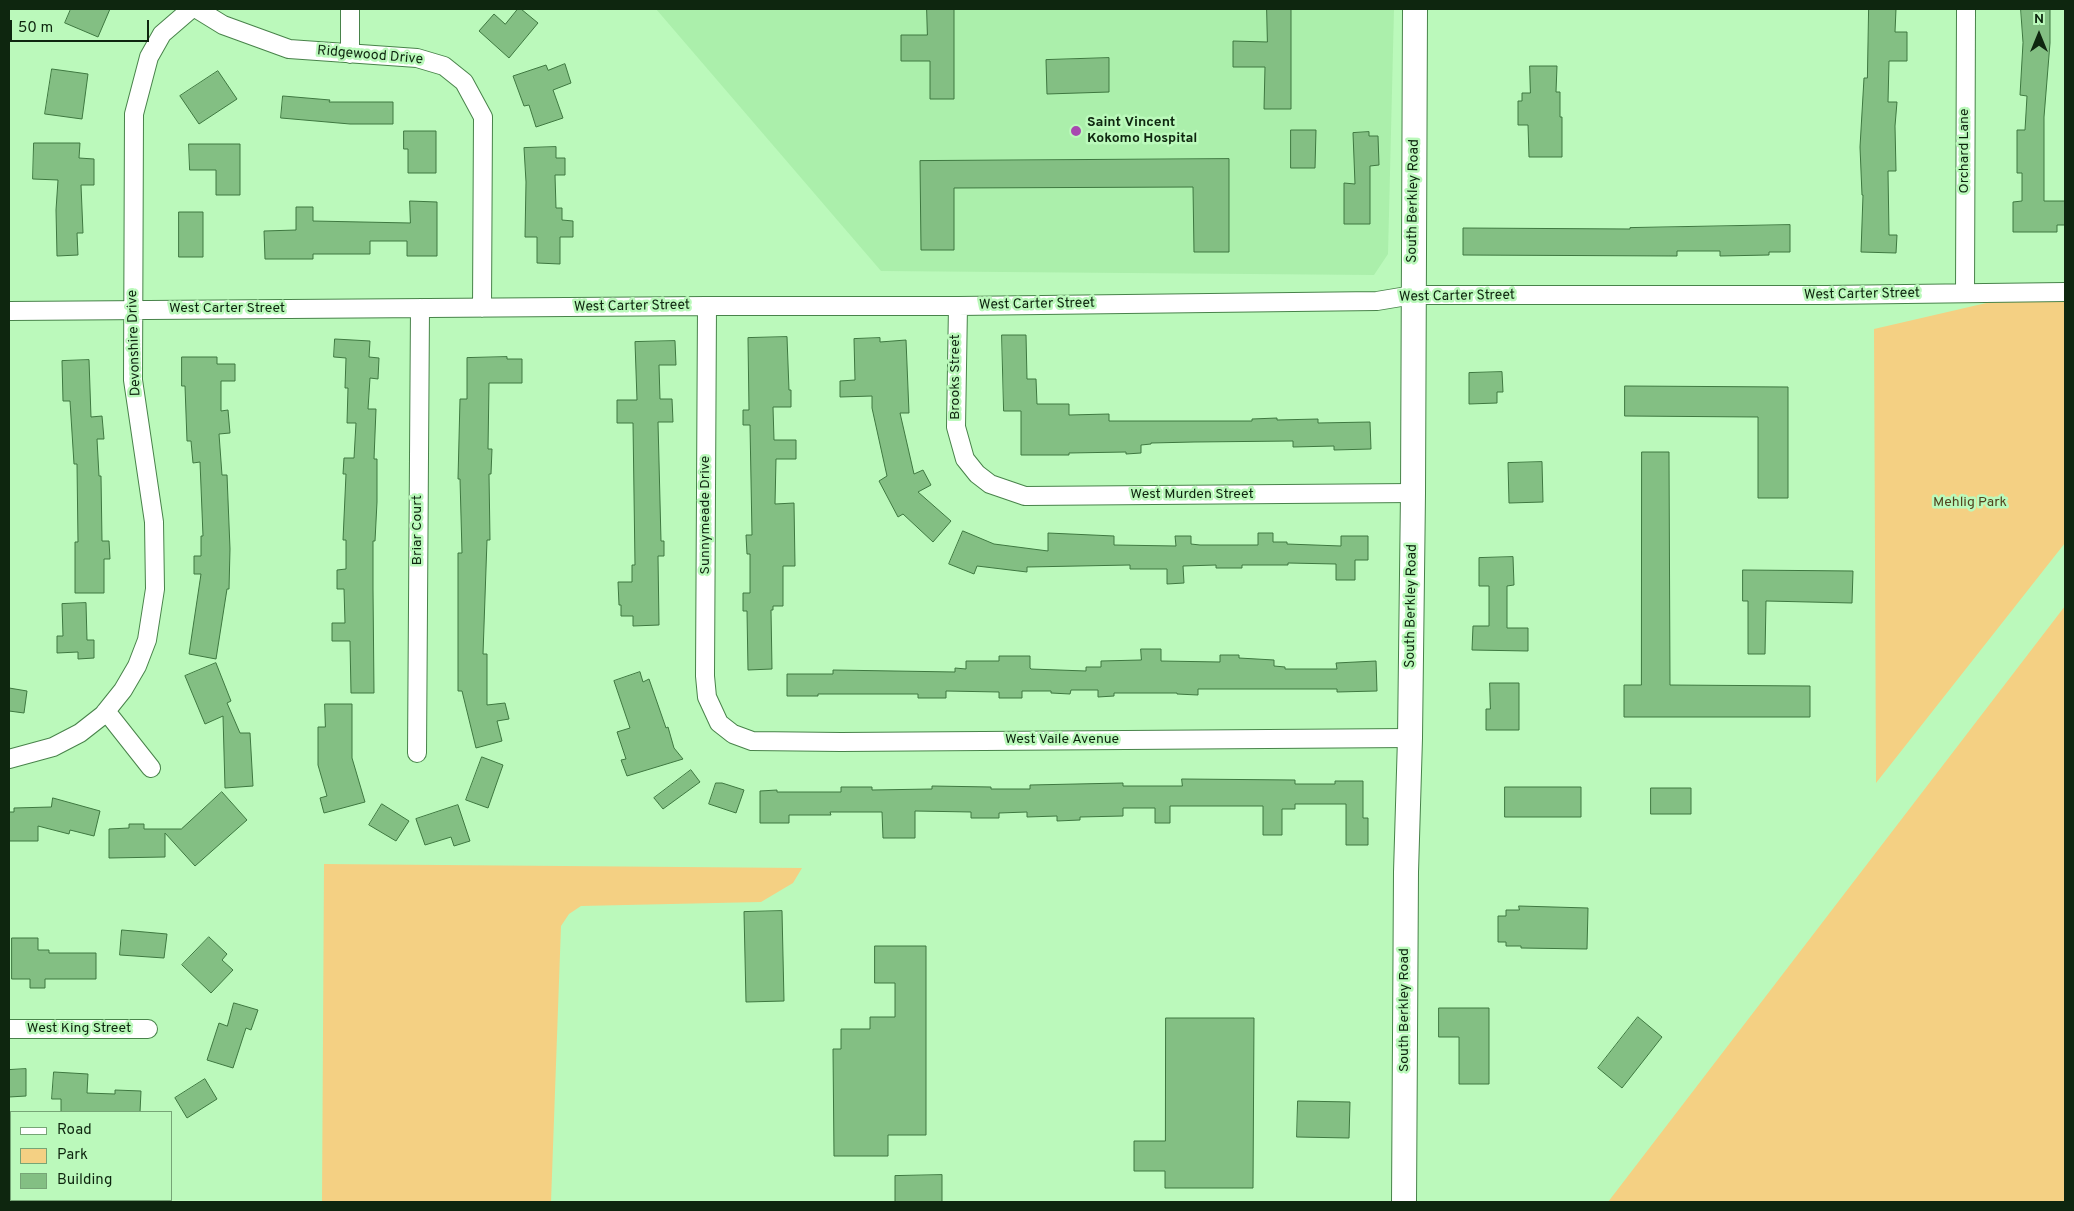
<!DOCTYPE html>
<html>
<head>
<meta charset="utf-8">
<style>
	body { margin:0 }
	#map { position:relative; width:2074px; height:1211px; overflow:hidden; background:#bbf9bb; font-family:Overpass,sans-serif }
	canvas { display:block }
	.frame { position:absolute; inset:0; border:10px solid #0e260f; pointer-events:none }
	.legend { position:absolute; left:10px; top:1111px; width:162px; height:90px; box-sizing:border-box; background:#bbf9bb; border:1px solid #76a576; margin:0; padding:6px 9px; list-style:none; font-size:15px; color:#0e260f }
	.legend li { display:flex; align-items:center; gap:10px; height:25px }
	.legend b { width:25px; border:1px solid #76a576 }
	.north { position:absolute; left:2014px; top:10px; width:50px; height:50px; -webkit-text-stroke:4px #bbf9bb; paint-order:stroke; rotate:0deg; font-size:14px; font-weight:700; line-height:20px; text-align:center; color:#0e260f }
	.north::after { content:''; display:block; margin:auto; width:18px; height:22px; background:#0e260f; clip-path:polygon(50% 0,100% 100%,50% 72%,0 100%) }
	.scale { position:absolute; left:10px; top:20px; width:139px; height:22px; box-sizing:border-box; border:2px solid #0e260f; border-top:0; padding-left:6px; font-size:15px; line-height:18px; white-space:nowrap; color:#0e260f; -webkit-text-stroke:4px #bbf9bb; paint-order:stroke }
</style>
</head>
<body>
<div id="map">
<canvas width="2074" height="1211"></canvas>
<div class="frame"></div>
<ul class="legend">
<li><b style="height:6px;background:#fff"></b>Road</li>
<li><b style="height:14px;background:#f4d083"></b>Park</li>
<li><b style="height:14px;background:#83bf83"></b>Building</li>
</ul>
<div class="north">N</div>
<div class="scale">50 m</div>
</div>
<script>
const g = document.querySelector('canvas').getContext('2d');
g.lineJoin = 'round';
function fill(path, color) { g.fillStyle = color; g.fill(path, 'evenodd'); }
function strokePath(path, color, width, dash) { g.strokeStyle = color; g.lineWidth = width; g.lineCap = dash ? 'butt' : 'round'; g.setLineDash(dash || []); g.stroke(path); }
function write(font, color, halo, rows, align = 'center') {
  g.font = font + ' Overpass,sans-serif'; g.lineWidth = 5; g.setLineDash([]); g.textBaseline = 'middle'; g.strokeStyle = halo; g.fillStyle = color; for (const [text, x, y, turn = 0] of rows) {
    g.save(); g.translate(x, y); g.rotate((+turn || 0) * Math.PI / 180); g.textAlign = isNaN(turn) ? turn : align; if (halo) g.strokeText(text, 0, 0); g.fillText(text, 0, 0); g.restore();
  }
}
fill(new Path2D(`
	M 656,9 L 1394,9 L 1388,254 L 1374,275 L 881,271 Z`), '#abefab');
fill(new Path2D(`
	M 1995,301 L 2065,301 L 2065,543 L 1876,783 L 1874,329 Z
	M 2065,606 L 2065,1202 L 1608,1202 Z
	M 324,864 L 802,868 L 793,883 L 761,902 L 581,906 L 569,914 L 561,926 L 551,1202 L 322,1202 Z`), '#f4d083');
const building = new Path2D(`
	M 71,9 L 110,9 L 98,37 L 65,23 Z
	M 518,9 L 521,9 L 538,23 L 509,58 L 479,31 L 494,14 L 505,24 Z
	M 927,9 L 954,9 L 954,99 L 930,99 L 930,61 L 901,61 L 901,35 L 927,35 Z
	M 1267,9 L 1291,9 L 1291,109 L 1264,109 L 1265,67 L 1233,67 L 1233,41 L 1267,42 Z
	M 1869,9 L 1896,9 L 1895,32 L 1907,32 L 1907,61 L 1889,61 L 1888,102 L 1897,102 L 1895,126 L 1896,171 L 1888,171 L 1889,235 L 1897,235 L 1896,253 L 1861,252 L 1863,195 L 1862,195 L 1860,147 L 1864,78 L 1867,78 Z
	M 2021,9 L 2050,9 L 2050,43 L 2044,117 L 2044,201 L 2065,201 L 2065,225 L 2057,225 L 2057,232 L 2013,232 L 2013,202 L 2022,201 L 2022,173 L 2017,173 L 2017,130 L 2025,130 L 2027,96 L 2020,95 L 2023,43 Z
	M 1109,58 L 1109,92 L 1047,94 L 1046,60 Z
	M 565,64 L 571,83 L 553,90 L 563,118 L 536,127 L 529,105 L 524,106 L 513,76 L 546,65 L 548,70 Z
	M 1530,66 L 1557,66 L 1556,92 L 1560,92 L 1560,117 L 1562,117 L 1562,157 L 1529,157 L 1528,125 L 1518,125 L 1518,101 L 1522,101 L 1522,93 L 1530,93 Z
	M 52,69 L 88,74 L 82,119 L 45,114 Z
	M 218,71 L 237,99 L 199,124 L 180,96 Z
	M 283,96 L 330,100 L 329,102 L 393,102 L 393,124 L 350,124 L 281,118 Z
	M 1291,130 L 1316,130 L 1315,168 L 1291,168 Z
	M 404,131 L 436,131 L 436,173 L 408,173 L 408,149 L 404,149 Z
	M 1369,132 L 1369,136 L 1378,136 L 1379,165 L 1370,166 L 1370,224 L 1344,224 L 1344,183 L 1355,184 L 1353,133 Z
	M 34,143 L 80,143 L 79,158 L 94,159 L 94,185 L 81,185 L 83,233 L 77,233 L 78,255 L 57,256 L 56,210 L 58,180 L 33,179 Z
	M 189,144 L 240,144 L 240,195 L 216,195 L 216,170 L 190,170 Z
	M 556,147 L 556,158 L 565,158 L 565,175 L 555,175 L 556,208 L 562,208 L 562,220 L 573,221 L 573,237 L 560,237 L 560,264 L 537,263 L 537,237 L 525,237 L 526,182 L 524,148 Z
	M 1229,159 L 1229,252 L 1194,252 L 1193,187 L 954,188 L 954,250 L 921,250 L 920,161 Z
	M 410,201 L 437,202 L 437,256 L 407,256 L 407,241 L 370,241 L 370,254 L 313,254 L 313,259 L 265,259 L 264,231 L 296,230 L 296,207 L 313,207 L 313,221 L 410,223 Z
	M 179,212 L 203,212 L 203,257 L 179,257 Z
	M 1790,225 L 1790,252 L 1769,252 L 1769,255 L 1720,256 L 1720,251 L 1677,251 L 1677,256 L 1463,255 L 1463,228 L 1630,229 L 1630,228 Z
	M 1002,335 L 1026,335 L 1027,379 L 1036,379 L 1037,404 L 1069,404 L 1069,415 L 1109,414 L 1109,421 L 1252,421 L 1252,419 L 1277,418 L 1277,420 L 1318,419 L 1318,423 L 1370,422 L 1371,449 L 1334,450 L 1334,446 L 1293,447 L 1293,441 L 1194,442 L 1151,443 L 1151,444 L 1141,445 L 1141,453 L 1126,454 L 1126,452 L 1069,453 L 1069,455 L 1021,455 L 1021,411 L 1004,411 Z
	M 787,337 L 789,390 L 791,390 L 791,407 L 773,407 L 774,440 L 796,440 L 796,459 L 776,459 L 775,504 L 794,503 L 795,566 L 783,566 L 783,606 L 773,606 L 773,610 L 771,610 L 772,669 L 748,670 L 747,611 L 743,611 L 743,593 L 750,593 L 750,554 L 747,554 L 746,535 L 752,535 L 750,425 L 743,425 L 743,410 L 749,410 L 748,338 Z
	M 880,338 L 880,342 L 906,340 L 909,413 L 900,413 L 914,474 L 923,470 L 931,485 L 918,492 L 951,521 L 933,542 L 903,514 L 898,517 L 879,481 L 887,476 L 872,408 L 872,396 L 840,397 L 840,381 L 855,380 L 854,339 Z
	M 335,339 L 370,341 L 369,357 L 379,358 L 378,379 L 370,378 L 368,409 L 376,409 L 374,459 L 377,459 L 377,502 L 375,541 L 373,541 L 373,589 L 374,693 L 351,693 L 350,641 L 332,641 L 332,623 L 345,623 L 344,589 L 337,589 L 337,570 L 346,569 L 346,540 L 343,540 L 346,474 L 343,474 L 344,458 L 354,458 L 356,423 L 347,423 L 348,388 L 345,388 L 346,358 L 334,357 Z
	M 675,341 L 676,365 L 659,365 L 660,399 L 672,399 L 673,422 L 658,422 L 661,541 L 664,541 L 664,556 L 658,556 L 659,625 L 633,626 L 633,616 L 621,616 L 621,605 L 619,605 L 618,582 L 632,582 L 632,565 L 635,565 L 633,423 L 617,423 L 617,400 L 637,400 L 635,342 Z
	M 182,357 L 217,357 L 217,364 L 235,364 L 235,381 L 221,381 L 221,411 L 228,410 L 230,433 L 219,434 L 222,475 L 227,475 L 230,549 L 229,589 L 227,589 L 216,659 L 189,654 L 201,574 L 194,574 L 194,556 L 201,556 L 201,536 L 203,536 L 200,462 L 193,463 L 191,441 L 187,441 L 185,386 L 182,386 Z
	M 507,357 L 507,359 L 522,359 L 522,383 L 489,383 L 488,449 L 492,449 L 491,474 L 489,474 L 490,540 L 487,540 L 483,654 L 487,654 L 487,705 L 505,703 L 509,719 L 497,721 L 502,741 L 476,748 L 462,691 L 458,691 L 458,553 L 462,553 L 460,479 L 458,479 L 460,399 L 467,399 L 467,358 Z
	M 89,360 L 91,417 L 102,416 L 104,439 L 97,439 L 99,476 L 101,476 L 102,541 L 109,541 L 110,559 L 104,559 L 104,593 L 75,593 L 75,542 L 78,542 L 77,464 L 74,464 L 70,401 L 63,401 L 62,361 Z
	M 1502,372 L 1503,392 L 1497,392 L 1497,403 L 1469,404 L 1469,373 Z
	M 1625,386 L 1788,387 L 1788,498 L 1758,498 L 1758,417 L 1625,416 Z
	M 1642,452 L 1669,452 L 1670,685 L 1810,686 L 1810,717 L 1624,717 L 1624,685 L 1641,685 Z
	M 1542,462 L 1543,502 L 1509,503 L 1508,463 Z
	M 963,531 L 994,544 L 1048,551 L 1048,533 L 1114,536 L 1114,545 L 1176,546 L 1175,536 L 1191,536 L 1191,544 L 1200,545 L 1258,545 L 1258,533 L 1273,533 L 1273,542 L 1287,542 L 1287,544 L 1341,546 L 1341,536 L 1368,536 L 1368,560 L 1355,560 L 1355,580 L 1336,580 L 1336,564 L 1288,563 L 1288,565 L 1242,565 L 1242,568 L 1216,568 L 1216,565 L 1183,566 L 1184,583 L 1167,584 L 1167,569 L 1130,569 L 1130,565 L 1027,567 L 1027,572 L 977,566 L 974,574 L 949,564 Z
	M 1513,557 L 1514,585 L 1507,586 L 1507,628 L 1528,628 L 1528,651 L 1472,650 L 1473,626 L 1489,626 L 1489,586 L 1479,586 L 1479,558 Z
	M 1743,570 L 1853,571 L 1852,603 L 1766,601 L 1765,654 L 1748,654 L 1748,601 L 1743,601 Z
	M 86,603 L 87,640 L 94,640 L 94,658 L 78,659 L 78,652 L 57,653 L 57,636 L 63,636 L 62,604 Z
	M 1141,649 L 1161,649 L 1161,661 L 1220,662 L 1220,655 L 1239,655 L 1239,658 L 1274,660 L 1274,666 L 1285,667 L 1285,669 L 1337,669 L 1336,663 L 1376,661 L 1377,691 L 1337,692 L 1337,689 L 1198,689 L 1198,695 L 1177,694 L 1177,693 L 1114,693 L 1114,696 L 1098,697 L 1098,690 L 1071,690 L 1070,694 L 1051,693 L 1051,691 L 1022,691 L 1022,698 L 999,698 L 999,692 L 946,691 L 946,698 L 918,698 L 918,694 L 818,694 L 818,696 L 787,696 L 787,674 L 833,674 L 833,670 L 955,672 L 955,668 L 966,669 L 966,661 L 999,661 L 999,656 L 1030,656 L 1030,668 L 1031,669 L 1086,671 L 1086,667 L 1101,667 L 1101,661 L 1141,660 Z
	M 216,663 L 231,701 L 227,703 L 240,733 L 250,733 L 253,786 L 225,788 L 223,716 L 205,724 L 185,676 Z
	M 640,672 L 643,682 L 649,679 L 666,728 L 668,727 L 674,748 L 683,759 L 627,776 L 621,760 L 626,759 L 617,732 L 630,728 L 614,681 Z
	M 1490,683 L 1519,683 L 1519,730 L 1486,730 L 1486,709 L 1490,709 Z
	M 9,688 L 27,691 L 24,713 L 9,711 Z
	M 325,704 L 352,704 L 352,758 L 365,802 L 324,813 L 320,798 L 327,796 L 318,765 L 318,727 L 325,727 Z
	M 482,757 L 503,765 L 488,808 L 466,800 Z
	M 691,770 L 700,782 L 663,809 L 654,798 Z
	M 1182,779 L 1295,780 L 1295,784 L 1335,784 L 1335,781 L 1363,781 L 1363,818 L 1368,818 L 1368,845 L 1346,845 L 1346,804 L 1295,804 L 1295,809 L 1282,809 L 1282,835 L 1263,835 L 1263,806 L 1170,806 L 1170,823 L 1155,823 L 1155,808 L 1123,808 L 1123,816 L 1080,817 L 1080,820 L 1057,821 L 1057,816 L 1027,817 L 1027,812 L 999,813 L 999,818 L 971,818 L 971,812 L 915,811 L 915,838 L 883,838 L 882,812 L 830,812 L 831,815 L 789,815 L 789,823 L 760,823 L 760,791 L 777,790 L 777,792 L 841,792 L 841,787 L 872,787 L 872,790 L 932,789 L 932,786 L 991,787 L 991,789 L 1030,789 L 1030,785 L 1123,783 L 1123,786 L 1182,786 Z
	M 716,783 L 722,783 L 744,790 L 736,813 L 709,804 Z
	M 1505,787 L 1581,787 L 1581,817 L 1505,817 Z
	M 1651,788 L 1691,788 L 1691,814 L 1651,814 Z
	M 222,792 L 247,820 L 195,866 L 165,833 L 165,857 L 109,858 L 109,829 L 129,828 L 129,824 L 144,824 L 144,829 L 181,829 Z
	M 53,798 L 100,811 L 94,836 L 70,830 L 69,834 L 38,826 L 38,841 L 9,841 L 9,812 L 14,812 L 14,808 L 51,807 Z
	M 382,804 L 409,821 L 396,841 L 369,825 Z
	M 458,805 L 470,841 L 454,846 L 451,837 L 425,845 L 416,819 Z
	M 1519,906 L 1588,908 L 1587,949 L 1521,948 L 1521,946 L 1506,946 L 1506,942 L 1498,942 L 1498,916 L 1506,916 L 1506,910 L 1519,910 Z
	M 782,911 L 784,1001 L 746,1002 L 744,912 Z
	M 122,930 L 167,934 L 164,958 L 120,955 Z
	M 209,937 L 227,954 L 222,960 L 233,970 L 211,993 L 182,965 Z
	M 12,938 L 38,938 L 38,950 L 49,950 L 49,953 L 96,953 L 96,979 L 45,979 L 45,988 L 30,988 L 30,979 L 12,979 Z
	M 875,946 L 926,946 L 926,1135 L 888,1135 L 888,1156 L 834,1156 L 833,1049 L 841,1049 L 841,1029 L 870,1029 L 870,1017 L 895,1017 L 895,983 L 875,983 Z
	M 234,1003 L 258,1010 L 251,1030 L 246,1028 L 233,1068 L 207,1060 L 219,1023 L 227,1026 Z
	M 1439,1008 L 1489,1008 L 1489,1084 L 1459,1084 L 1459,1037 L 1439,1037 Z
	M 1638,1017 L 1662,1037 L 1622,1088 L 1598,1068 Z
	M 1166,1018 L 1254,1018 L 1253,1188 L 1165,1188 L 1165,1171 L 1134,1171 L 1134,1141 L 1165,1141 Z
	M 26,1069 L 26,1096 L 9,1097 L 9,1070 Z
	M 54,1072 L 88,1074 L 87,1093 L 115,1094 L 115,1090 L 141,1091 L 140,1112 L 61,1112 L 61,1099 L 52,1099 Z
	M 205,1079 L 217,1099 L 187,1118 L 175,1098 Z
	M 1298,1101 L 1350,1102 L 1349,1138 L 1297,1137 Z
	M 942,1175 L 942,1202 L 895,1202 L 895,1176 Z`);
fill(building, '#83bf83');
strokePath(building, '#3e7840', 1);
const street = new Path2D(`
	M 197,9 L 223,25 L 289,49 L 417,58 L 444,66 L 464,82 L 483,117 L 482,308
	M 350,54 L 350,9
	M 1965,293 L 1966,9
	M 707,306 L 705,676 L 707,697 L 719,723 L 733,734 L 752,741 L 841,742 L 1410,738
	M 958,306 L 956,427 L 965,459 L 977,474 L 990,484 L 1025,496 L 1413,493
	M 9,311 L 707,306 L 958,306 L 1377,301 L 1413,295 L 1826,295 L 2065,292
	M 106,711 L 151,768
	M 417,753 L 420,308
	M 9,759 L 53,747 L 80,733 L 103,715 L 123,690 L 137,666 L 147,640 L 155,589 L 154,522 L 133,380 L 134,114 L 149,57 L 162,34 L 191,9
	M 9,1029 L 148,1029`);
const secondary = new Path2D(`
	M 1404,1202 L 1406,872 L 1410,738 L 1413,493 L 1415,9`);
strokePath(street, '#48834a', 20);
strokePath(secondary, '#48834a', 26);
strokePath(street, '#fff', 18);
strokePath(secondary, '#fff', 24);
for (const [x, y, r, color] of [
	[1076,131,6,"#a848b0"]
]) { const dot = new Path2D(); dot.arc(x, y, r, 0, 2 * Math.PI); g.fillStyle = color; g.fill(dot); strokePath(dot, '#bbf9bb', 2); }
write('14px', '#0e260f', '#bbf9bb', [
	["Ridgewood Drive",370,56,5],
	["Orchard Lane",1965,151,-90],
	["South Berkley Road",1414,201,-89],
	["West Carter Street",1862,295,-1],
	["West Carter Street",1457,297,-1],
	["West Carter Street",1037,305,-1],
	["West Carter Street",632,307,-1],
	["West Carter Street",227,309],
	["Devonshire Drive",135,343,-92],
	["Brooks Street",956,377,-90],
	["West Murden Street",1192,495],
	["Sunnymeade Drive",706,515,-90],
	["Briar Court",418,530,-90],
	["South Berkley Road",1412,606,-89],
	["West Vaile Avenue",1062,740],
	["South Berkley Road",1405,1010,-90],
	["West King Street",79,1029]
]);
write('bold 14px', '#0e260f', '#bbf9bb', [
	["Saint Vincent",1087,123],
	["Kokomo Hospital",1087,139]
], 'left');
write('14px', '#53431f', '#bbf9bb', [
	["Mehlig Park",1970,503]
]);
</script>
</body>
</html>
